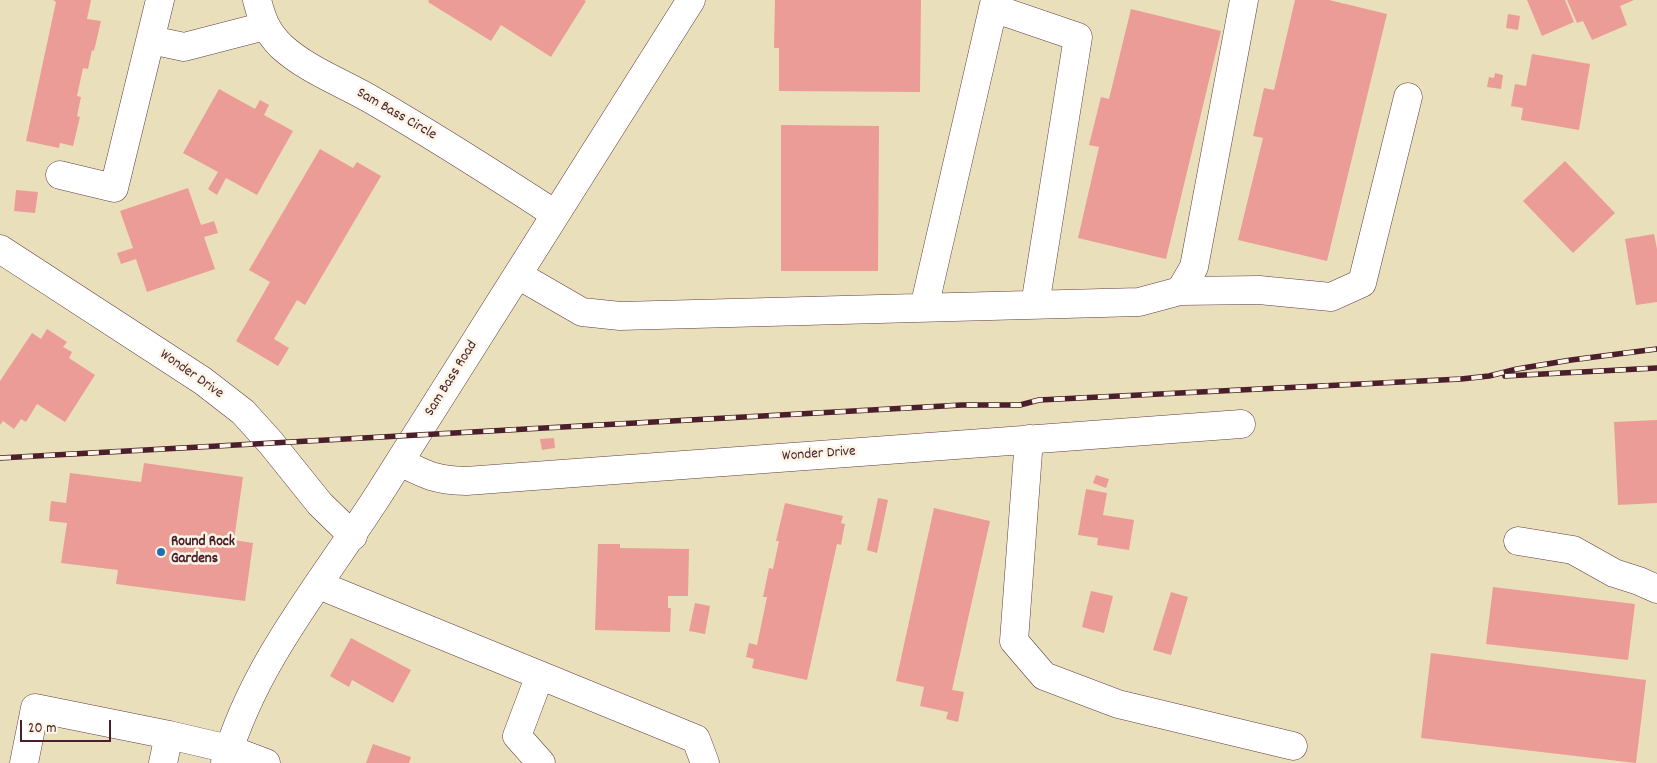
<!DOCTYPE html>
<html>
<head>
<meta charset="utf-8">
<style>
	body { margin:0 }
	#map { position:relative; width:1657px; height:763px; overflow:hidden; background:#eadfbb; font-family:Dekko,sans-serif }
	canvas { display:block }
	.scale { position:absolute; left:20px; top:720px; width:91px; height:22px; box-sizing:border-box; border:2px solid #4a1f2b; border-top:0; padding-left:6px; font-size:15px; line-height:18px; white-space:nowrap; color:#4a1f2b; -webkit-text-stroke:4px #fcf5e5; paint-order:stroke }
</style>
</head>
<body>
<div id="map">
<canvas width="1657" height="763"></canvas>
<div class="scale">20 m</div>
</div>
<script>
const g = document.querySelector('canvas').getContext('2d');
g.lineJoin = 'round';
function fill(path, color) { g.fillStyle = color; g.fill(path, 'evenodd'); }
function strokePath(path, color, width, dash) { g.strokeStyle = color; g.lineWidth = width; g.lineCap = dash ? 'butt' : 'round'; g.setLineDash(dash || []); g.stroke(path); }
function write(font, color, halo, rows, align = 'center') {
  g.font = font + ' Dekko,sans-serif'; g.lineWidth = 5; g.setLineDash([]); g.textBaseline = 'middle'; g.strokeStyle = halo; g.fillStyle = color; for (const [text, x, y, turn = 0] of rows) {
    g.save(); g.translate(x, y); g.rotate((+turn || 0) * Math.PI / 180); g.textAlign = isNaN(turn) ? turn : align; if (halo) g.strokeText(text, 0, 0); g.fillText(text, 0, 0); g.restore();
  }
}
fill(new Path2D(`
	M 53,0 L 91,0 L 87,19 L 101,21 L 94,51 L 92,50 L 88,69 L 83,68 L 77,96 L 81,97 L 77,116 L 80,117 L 73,146 L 60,143 L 59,148 L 26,141 L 56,2 Z
	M 429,0 L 584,0 L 586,1 L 551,57 L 501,25 L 491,41 L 428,2 Z
	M 775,0 L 921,0 L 920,92 L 779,91 L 779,48 L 774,48 Z
	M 1295,0 L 1329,0 L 1387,14 L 1327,261 L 1238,240 L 1263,138 L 1253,136 L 1264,88 L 1274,90 Z
	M 1527,0 L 1565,0 L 1574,22 L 1542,36 Z
	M 1567,0 L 1634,0 L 1620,6 L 1627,25 L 1592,40 L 1583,21 L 1577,23 Z
	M 1131,9 L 1221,31 L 1166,259 L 1078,238 L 1099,147 L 1089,145 L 1101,97 L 1109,99 Z
	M 1508,14 L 1520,16 L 1518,30 L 1506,28 Z
	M 1532,54 L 1590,64 L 1579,130 L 1521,120 L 1523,108 L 1511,106 L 1515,84 L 1526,86 Z
	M 1495,73 L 1503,75 L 1501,89 L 1487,87 L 1489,77 L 1494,78 Z
	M 219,89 L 255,109 L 260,100 L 269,105 L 264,115 L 293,131 L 257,195 L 226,178 L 217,195 L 208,189 L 218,172 L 183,153 Z
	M 781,125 L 879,126 L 878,271 L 781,271 Z
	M 320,149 L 353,168 L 357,162 L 381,176 L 305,305 L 297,300 L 274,339 L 289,348 L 278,366 L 236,341 L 270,282 L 249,270 Z
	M 1565,161 L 1615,213 L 1573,253 L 1523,201 Z
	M 188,188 L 201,225 L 214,221 L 218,233 L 204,237 L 215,269 L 147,292 L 136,259 L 121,264 L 117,253 L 133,248 L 120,211 Z
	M 16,190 L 38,192 L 35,213 L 14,211 Z
	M 1654,234 L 1657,249 L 1657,302 L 1636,305 L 1625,239 Z
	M 47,329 L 67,342 L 63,347 L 72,352 L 69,358 L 95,375 L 65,422 L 37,404 L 26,422 L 21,419 L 14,429 L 3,421 L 0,425 L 0,381 L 32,333 L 41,339 Z
	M 1657,420 L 1657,503 L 1618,505 L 1614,422 Z
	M 554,438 L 555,448 L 542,450 L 540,439 Z
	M 144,463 L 243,477 L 234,540 L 253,543 L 245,601 L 116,584 L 118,570 L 61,563 L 67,523 L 49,521 L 51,501 L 66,503 L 70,473 L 141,482 Z
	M 1096,475 L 1109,479 L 1106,488 L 1093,483 Z
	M 1086,489 L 1107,493 L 1103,515 L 1134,520 L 1129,550 L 1097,545 L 1098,538 L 1078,535 Z
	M 878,498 L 888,500 L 877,553 L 867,550 Z
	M 785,503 L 843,516 L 841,523 L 845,524 L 841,545 L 837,544 L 807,680 L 752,668 L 754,659 L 746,657 L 749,643 L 757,645 L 767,597 L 763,597 L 769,568 L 773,569 L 779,541 L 776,541 Z
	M 934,508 L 990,521 L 952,690 L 964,692 L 958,722 L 946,719 L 948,712 L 920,706 L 924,687 L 896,681 Z
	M 598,544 L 620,544 L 620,548 L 689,549 L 688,596 L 668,596 L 668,608 L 671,608 L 670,632 L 595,630 Z
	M 1493,587 L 1635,604 L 1628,660 L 1486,644 Z
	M 1091,591 L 1113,596 L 1104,633 L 1082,627 Z
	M 1171,592 L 1188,597 L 1171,655 L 1153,650 Z
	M 695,603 L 710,606 L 705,634 L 689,631 Z
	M 351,638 L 411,670 L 393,703 L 352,680 L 349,687 L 330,676 Z
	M 1431,653 L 1646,680 L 1636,763 L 1421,738 Z
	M 373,744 L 411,757 L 409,763 L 366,763 Z`), '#ec9c96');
const minor = new Path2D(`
	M 257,0 C 262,19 266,31 281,46 C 307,70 341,82 372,100 C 434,136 495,175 555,214
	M 993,8 L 1078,37 L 1035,305
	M 151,40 L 184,47 L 265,26
	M 60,175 L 114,188 L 160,0
	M 0,249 L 203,381 L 243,412 L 271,443 L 320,504 L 353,536
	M 518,275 L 582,312 L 620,316 L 1139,302 L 1180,291 L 1194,267 L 1244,0
	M 1180,291 L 1259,290 L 1331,297 L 1362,283 L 1408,97
	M 924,308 L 995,0
	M 1029,439 L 1014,641 L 1044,676 L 1118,704 L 1293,746
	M 400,462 C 426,475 435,480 466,481 L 1241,424
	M 1518,541 L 1573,550 L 1614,573 L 1639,581 L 1657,589
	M 319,585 L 696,739 L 705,763
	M 540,675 L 517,736 L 541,763
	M 24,763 L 35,708 L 169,735
	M 163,763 L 169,735 L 229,749 L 266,763`);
const major = new Path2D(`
	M 225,763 C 254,661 325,579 381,491 C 485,328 587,163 691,0`);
strokePath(minor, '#623c41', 29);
strokePath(major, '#623c41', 29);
strokePath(minor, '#fff', 28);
strokePath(major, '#fff', 28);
const rail = new Path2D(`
	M 1505,376 L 1657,368
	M 0,458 L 962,405 L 1020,405 L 1039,400 L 1461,379 L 1489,376 L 1517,369 L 1571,360 L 1657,349`);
strokePath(rail, '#4a1f2b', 5.5);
strokePath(rail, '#fcf5e5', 4, [11]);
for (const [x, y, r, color] of [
	[161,552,5,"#1f6fb2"]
]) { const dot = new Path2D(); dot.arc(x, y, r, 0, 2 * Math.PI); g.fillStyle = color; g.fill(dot); strokePath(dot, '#fcf5e5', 2); }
write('15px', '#4a1f2b', '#fcf5e5', [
	["Sam Bass Circle",396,115,30],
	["Wonder Drive",191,375,35],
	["Sam Bass Road",452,379,-58],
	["Wonder Drive",819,455,-4]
]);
write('bold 15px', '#4a1f2b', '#fcf5e5', [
	["Round Rock",171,543],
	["Gardens",171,560]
], 'left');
</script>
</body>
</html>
